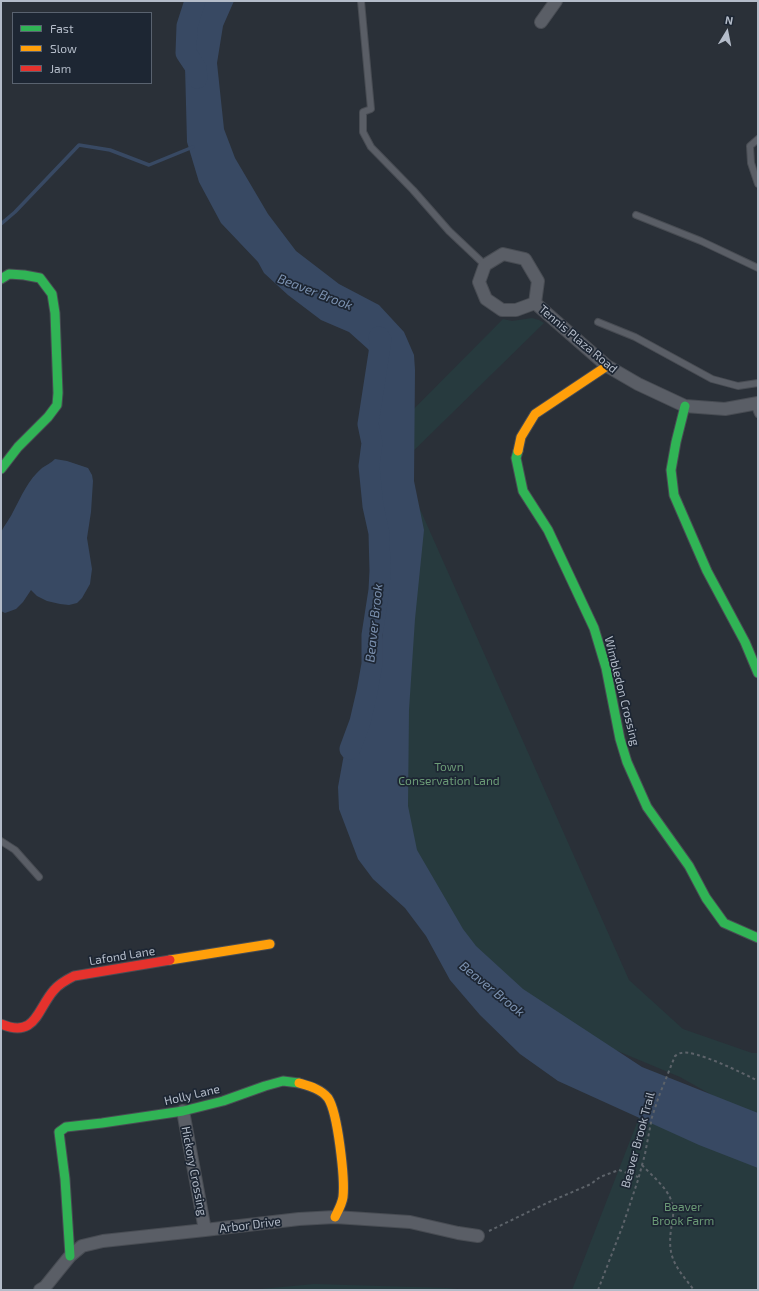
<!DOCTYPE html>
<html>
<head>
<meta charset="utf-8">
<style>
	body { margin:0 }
	#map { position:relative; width:759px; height:1291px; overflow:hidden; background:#2a3038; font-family:"Exo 2",sans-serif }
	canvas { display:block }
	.frame { position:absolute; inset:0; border:2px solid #b4bcc9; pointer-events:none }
	.legend { position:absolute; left:12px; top:12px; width:140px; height:72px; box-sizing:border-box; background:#1d2633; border:1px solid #59626f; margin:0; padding:5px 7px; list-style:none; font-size:12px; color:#b4bcc9 }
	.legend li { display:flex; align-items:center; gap:8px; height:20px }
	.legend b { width:20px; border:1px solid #59626f }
	.north { position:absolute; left:707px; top:12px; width:40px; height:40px; -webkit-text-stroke:3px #1d2633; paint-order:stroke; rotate:10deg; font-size:11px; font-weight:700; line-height:16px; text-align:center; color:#b4bcc9 }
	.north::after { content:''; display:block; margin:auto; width:14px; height:18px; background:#b4bcc9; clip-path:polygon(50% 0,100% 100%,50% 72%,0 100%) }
</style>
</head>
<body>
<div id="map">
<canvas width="759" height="1291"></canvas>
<div class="frame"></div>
<ul class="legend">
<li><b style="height:5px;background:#30b455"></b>Fast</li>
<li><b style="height:5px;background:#ff9f0a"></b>Slow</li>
<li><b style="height:5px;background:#e5322d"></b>Jam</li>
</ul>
<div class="north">N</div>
</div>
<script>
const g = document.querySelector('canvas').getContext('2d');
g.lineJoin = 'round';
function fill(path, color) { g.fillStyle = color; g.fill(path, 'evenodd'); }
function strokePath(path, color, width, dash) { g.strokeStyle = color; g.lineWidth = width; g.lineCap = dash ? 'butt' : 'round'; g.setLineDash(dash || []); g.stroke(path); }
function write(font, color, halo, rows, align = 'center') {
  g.font = font + ' "Exo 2",sans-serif'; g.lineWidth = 3.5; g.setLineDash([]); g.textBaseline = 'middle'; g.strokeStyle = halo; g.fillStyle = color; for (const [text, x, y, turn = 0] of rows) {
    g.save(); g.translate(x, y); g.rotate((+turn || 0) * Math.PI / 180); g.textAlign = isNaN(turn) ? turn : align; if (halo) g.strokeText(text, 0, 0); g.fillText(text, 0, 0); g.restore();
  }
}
fill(new Path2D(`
	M 532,318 L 539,320 L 544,323 L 400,464 L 629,980 L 683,1029 L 752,1053 L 758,1053 L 758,1121 L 680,1077 L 536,1017 L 448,933 L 368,732 L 395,639 L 380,443 L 503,319 L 512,321 Z
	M 654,1079 L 758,1137 L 758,1290 L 572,1290 Z
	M 314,1284 L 447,1288 L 468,1290 L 250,1290 Z`), '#273a3e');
fill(new Path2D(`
	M 198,1 L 234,1 L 223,26 L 217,63 L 224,129 L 235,158 L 268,214 L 296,251 L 339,284 L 379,305 L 404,332 L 414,355 L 415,370 L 414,481 L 424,530 L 415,619 L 409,710 L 408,806 L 417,850 L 463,929 L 476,946 L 523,989 L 642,1067 L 758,1113 L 758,1168 L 699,1145 L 558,1081 L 520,1054 L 480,1015 L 450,980 L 426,936 L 405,908 L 373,879 L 358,859 L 339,809 L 338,787 L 344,754 L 356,728 L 364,716 L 379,680 L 383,626 L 380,609 L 382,599 L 374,533 L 377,431 L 382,393 L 379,368 L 368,349 L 349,332 L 321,320 L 288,295 L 264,273 L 258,262 L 221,223 L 199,182 L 187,142 L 185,66 L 188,42 Z
	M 55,459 L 67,461 L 88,468 L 92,475 L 93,481 L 91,512 L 87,538 L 92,569 L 90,584 L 82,598 L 77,603 L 69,605 L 60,604 L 47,601 L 37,596 L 31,590 L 23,602 L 16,609 L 5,613 L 1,611 L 1,533 C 4,525 10,519 13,512 C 22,495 28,480 42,468 C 46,465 51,463 55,459 Z`), '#384963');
strokePath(new Path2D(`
	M 1,224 L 15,212 L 79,145 L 110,150 L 149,165 L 193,147`), '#384963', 3.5);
strokePath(new Path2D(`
	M 195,1 L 187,26 L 186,53 L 196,68 L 197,78
	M 350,749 L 360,722 L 367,692 L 372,664 L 372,635 L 379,590 L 380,571 L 379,533 L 373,506 L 369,466 L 372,443 L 368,424 L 381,340 L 379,337`), '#384963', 21);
const lane = new Path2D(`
	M 361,1 L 371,109 L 363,112 L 363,132 L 371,147 L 413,190 L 449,231 L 485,265
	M 758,139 L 750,146 L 751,163 L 758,184
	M 636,215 L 701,241 L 758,268
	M 598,322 L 635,337 L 712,379 L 738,386 L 758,383
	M 754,404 L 758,414
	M 1,841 L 15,850 L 39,877`);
const street = new Path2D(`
	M 541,22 L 556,1
	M 503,254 L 525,259 L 538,281 L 535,303 L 516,310 L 502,310 L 486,299 L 479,282 L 485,265 Z
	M 535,303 L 607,366 L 638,384 L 685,406 L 725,409 L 758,403
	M 183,1111 L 205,1230
	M 40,1290 L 45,1287 L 70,1256 L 82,1246 L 103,1241 L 205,1230 L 299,1219 L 335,1217 L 410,1222 L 458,1233 L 478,1236`);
const fast = new Path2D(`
	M 1,279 L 9,274 L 24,275 L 40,278 L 52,294 L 55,313 L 58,393 L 57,405 L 48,417 L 18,447 L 1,469
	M 685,406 L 676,442 L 671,470 L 674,495 L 707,571 L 745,642 L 758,673
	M 518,451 L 516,458 L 523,491 L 548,530 L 594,628 L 606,668 L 620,739 L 627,762 L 647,807 L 689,866 L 706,898 L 724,923 L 758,938
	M 70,1256 L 65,1179 L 59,1132 L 66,1127 L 102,1123 L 183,1111 L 223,1101 L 265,1086 L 283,1081 L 299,1083`);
const slow = new Path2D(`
	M 518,451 L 521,437 L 535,414 L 607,366
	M 170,960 L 270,944
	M 299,1083 C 309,1086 321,1089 328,1098 C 338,1113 345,1179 343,1197 C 342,1204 338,1211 335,1217`);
const jam = new Path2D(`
	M 1,1024 C 36,1039 37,1009 54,990 C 59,984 66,980 74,976 L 170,960`);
strokePath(lane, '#484c53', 8);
strokePath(street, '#484c53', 14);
strokePath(fast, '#484c53', 11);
strokePath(slow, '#484c53', 11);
strokePath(jam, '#484c53', 11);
strokePath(new Path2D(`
	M 642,1165 C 652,1176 668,1188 672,1203 C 675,1211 672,1221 671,1230 C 667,1259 677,1268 694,1290
	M 489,1231 L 549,1202 L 591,1184 L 600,1177 L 608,1174 L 619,1170 L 638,1177
	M 598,1290 L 623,1225 L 638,1180 L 645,1154 L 652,1117 L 659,1096 L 675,1056 C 677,1055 679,1053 681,1053 C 694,1049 745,1074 758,1081`), '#5d636a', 2, [3, 3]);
strokePath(lane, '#5a5e66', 6);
strokePath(street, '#5a5e66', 12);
strokePath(fast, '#30b455', 9);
strokePath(slow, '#ff9f0a', 9);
strokePath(jam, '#e5322d', 9);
write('12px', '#b4bcc9', '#1d2633', [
	["Tennis Plaza Road",578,339,40],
	["Wimbledon Crossing",622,691,76],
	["Lafond Lane",122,956,-9],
	["Holly Lane",192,1095,-13],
	["Beaver Brook Trail",638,1140,-75],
	["Hickory Crossing",194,1171,79],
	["Arbor Drive",250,1225,-7]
]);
write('12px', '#6b9a76', '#1d2633', [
	["Town",449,767],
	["Conservation Land",449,781],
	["Beaver",683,1207],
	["Brook Farm",683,1221]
]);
write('italic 13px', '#7c92b1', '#1d2633', [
	["Beaver Brook",315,292,21],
	["Beaver Brook",374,623,-84],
	["Beaver Brook",492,989,39]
]);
</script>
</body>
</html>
